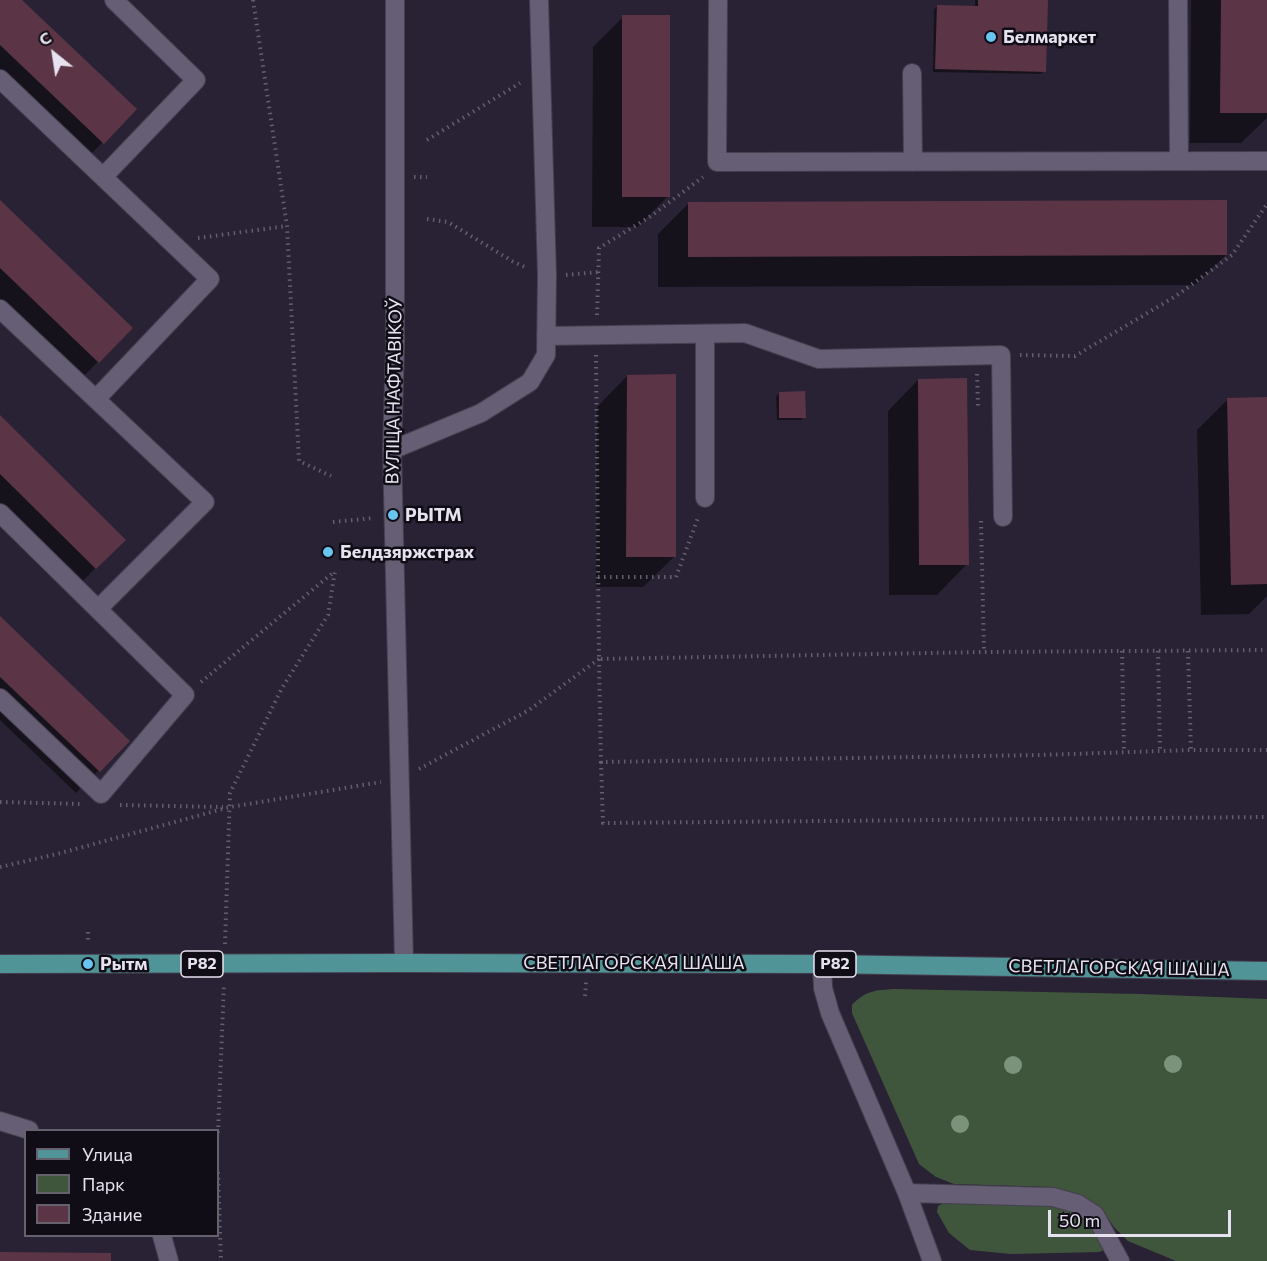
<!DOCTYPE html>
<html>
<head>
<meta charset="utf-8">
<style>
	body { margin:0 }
	#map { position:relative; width:1267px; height:1261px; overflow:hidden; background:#292235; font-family:Commissioner,sans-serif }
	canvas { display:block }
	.legend { position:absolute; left:24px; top:1129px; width:195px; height:108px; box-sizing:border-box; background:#100d16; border:2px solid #66626d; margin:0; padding:8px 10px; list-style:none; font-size:18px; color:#e6e2ef }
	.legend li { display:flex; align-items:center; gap:12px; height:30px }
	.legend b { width:30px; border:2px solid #66626d }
	.north { position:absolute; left:24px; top:24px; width:60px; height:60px; -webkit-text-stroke:4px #100d16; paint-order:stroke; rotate:330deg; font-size:16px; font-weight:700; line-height:24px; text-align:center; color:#e6e2ef }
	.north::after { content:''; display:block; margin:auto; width:21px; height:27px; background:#e6e2ef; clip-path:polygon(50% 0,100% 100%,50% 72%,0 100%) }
	.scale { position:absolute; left:1048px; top:1210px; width:183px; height:27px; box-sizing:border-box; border:3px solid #e6e2ef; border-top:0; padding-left:8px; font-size:18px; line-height:21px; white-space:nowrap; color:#e6e2ef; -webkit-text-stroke:4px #100d16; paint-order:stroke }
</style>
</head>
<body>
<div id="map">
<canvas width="1267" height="1261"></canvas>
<ul class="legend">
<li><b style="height:8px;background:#509497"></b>Улица</li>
<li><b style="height:16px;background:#40563c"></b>Парк</li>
<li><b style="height:16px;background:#5b3546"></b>Здание</li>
</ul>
<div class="north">С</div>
<div class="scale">50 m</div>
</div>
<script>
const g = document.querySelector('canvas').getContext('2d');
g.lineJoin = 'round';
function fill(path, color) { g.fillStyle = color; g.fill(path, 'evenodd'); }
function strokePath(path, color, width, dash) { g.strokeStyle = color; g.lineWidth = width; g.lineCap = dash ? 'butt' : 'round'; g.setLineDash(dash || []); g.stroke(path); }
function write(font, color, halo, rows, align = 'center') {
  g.font = font + ' Commissioner,sans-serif'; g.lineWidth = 5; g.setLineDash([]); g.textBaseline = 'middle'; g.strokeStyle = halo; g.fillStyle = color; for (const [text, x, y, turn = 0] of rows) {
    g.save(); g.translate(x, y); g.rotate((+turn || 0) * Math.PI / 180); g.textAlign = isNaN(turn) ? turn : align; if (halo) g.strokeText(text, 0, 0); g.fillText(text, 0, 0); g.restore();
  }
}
fill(new Path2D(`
	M 894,989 L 1140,994 L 1267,999 L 1267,1261 L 1176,1261 L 1128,1241 L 1114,1227 L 1101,1208 L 1078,1194 L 1051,1187 L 954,1184 L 936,1177 L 919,1164 L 852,1013 L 852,1005 C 865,991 875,990 894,989 Z
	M 944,1203 L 1050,1205 L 1090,1217 L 1104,1250 L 1099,1252 L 1011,1254 L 970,1250 L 949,1233 L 937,1212 L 938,1206 Z`), '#40563c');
fill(new Path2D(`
	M 0,0 L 20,0 L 135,110 L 80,165 L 0,89 Z
	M 975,0 L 1046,0 L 1044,71 L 1041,74 L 933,72 L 934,10 L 937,6 L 975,7 Z
	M 1191,0 L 1267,0 L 1267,118 L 1241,143 L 1190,143 Z
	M 623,17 L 668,196 L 638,227 L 592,227 L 593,47 Z
	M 0,202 L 131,328 L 76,384 L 0,311 Z
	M 689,203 L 1226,255 L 1195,285 L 658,287 L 658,234 Z
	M 627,376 L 674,557 L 643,587 L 596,587 L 597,407 Z
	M 918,380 L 967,564 L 937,595 L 889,595 L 888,411 Z
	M 780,393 L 804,417 L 801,420 L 777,420 L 776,396 Z
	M 1267,398 L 1267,596 L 1249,614 L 1201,615 L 1197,430 L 1228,399 Z
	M 0,417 L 123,540 L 73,591 L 0,518 Z
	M 0,618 L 128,741 L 76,793 L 0,720 Z`), '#0007');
fill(new Path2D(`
	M 0,0 L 22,0 L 137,109 L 104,144 L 0,45 Z
	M 978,0 L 1048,0 L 1046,72 L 935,69 L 937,5 L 978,6 Z
	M 1221,0 L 1267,0 L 1267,113 L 1220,113 Z
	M 622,15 L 670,15 L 670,197 L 622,197 Z
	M 0,200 L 133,328 L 99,363 L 0,268 Z
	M 1227,200 L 1227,255 L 688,257 L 688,202 Z
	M 676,374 L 676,557 L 626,557 L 627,375 Z
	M 967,378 L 969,565 L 919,565 L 918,379 Z
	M 805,391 L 806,418 L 779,418 L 779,392 Z
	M 1267,397 L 1267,584 L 1231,585 L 1227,398 Z
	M 0,415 L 126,540 L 96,569 L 0,474 Z
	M 0,616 L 130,741 L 100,772 L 0,677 Z
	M 0,1252 L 111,1253 L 111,1261 L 0,1261 Z`), '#5b3546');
const minor = new Path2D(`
	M 395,0 L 395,347 L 392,450 L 404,963
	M 718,0 L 717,162 L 1267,161
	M 1178,0 L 1179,161
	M 912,73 L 913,162
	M 0,79 L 210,279 L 96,399
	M 103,177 L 196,80 L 114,0
	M 0,309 L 205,502 L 98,609
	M 546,336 L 745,333 L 819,359 L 1001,355 L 1003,517
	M 392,450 L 481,413 L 530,382 L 546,355 L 547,276 L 539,0
	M 705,498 L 705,334
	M 0,513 L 185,695 L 101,794 L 0,698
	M 822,964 L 823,988 L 830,1013 L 907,1193 L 932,1261
	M 0,1121 L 29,1130
	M 907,1193 L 1053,1197 L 1078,1204 L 1095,1215 L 1120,1261
	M 162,1236 L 169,1261`);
const major = new Path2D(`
	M 0,964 L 404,963 L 822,964 L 1267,971`);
strokePath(minor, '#453f4f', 20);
strokePath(major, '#453f4f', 20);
strokePath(new Path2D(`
	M 253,0 L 287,226 L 299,461 L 331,476
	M 427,140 L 520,83
	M 414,177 L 427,177
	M 427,219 L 448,222 L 512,261 L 527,268
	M 198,238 L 287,226
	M 566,275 L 598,272
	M 597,315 L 599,248 L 651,216 L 703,177
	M 596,355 L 599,659 L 984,652 L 1267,650
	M 1020,355 L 1075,356 L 1176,296 L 1232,255 L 1267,204
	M 977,374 L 978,406
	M 981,521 L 984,652
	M 333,522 L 374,518
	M 598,577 L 676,577 L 699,515
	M 1122,651 L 1124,752
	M 1158,651 L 1160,751
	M 1188,651 L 1191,750
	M 599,659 L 601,762 L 1040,755 L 1191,750 L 1267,750
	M 201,682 L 334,572
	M 601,762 L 603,823 L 1267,817
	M 419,769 L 529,710 L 599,659
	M 0,802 L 82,804
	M 120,805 L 223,807
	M 0,867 L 57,854 L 230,807 L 381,782
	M 88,932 L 88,943
	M 225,944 L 230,793 L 282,688 L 328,615 L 335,571
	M 585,996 L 586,982
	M 218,1133 L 224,984
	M 218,1172 L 221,1261`), '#645e6f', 4, [1.5, 4.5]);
strokePath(minor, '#655e74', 18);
strokePath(major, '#509497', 18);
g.fillStyle = '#7b927b';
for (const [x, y] of [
	[1173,1064],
	[1013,1065],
	[960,1124]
]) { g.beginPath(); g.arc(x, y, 9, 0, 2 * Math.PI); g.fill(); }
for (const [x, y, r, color] of [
	[991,37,6,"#69c4f0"],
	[393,515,6,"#69c4f0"],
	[328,552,6,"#69c4f0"],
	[88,964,6,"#69c4f0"]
]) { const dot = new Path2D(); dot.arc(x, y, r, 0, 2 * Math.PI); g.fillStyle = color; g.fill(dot); strokePath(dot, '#100d16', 2); }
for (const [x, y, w] of [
	[202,964,42],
	[835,964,42]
]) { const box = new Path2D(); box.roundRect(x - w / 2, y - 13, w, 26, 4.5); g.fillStyle = '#100d16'; g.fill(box); strokePath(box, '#e6e2ef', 1.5); }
write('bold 16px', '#e6e2ef', null, [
	["Р82",202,964],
	["Р82",835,964]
]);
write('bold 18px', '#e6e2ef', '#100d16', [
	["Белмаркет",1003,37],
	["РЫТМ",405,515],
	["Белдзяржстрах",340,552],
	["Рытм",100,964]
], 'left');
write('18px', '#e6e2ef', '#100d16', [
	["ВУЛІЦА НАФТАВІКОЎ",394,391,-89],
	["СВЕТЛАГОРСКАЯ ШАША",634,963],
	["СВЕТЛАГОРСКАЯ ШАША",1119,968,1]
]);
</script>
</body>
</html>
